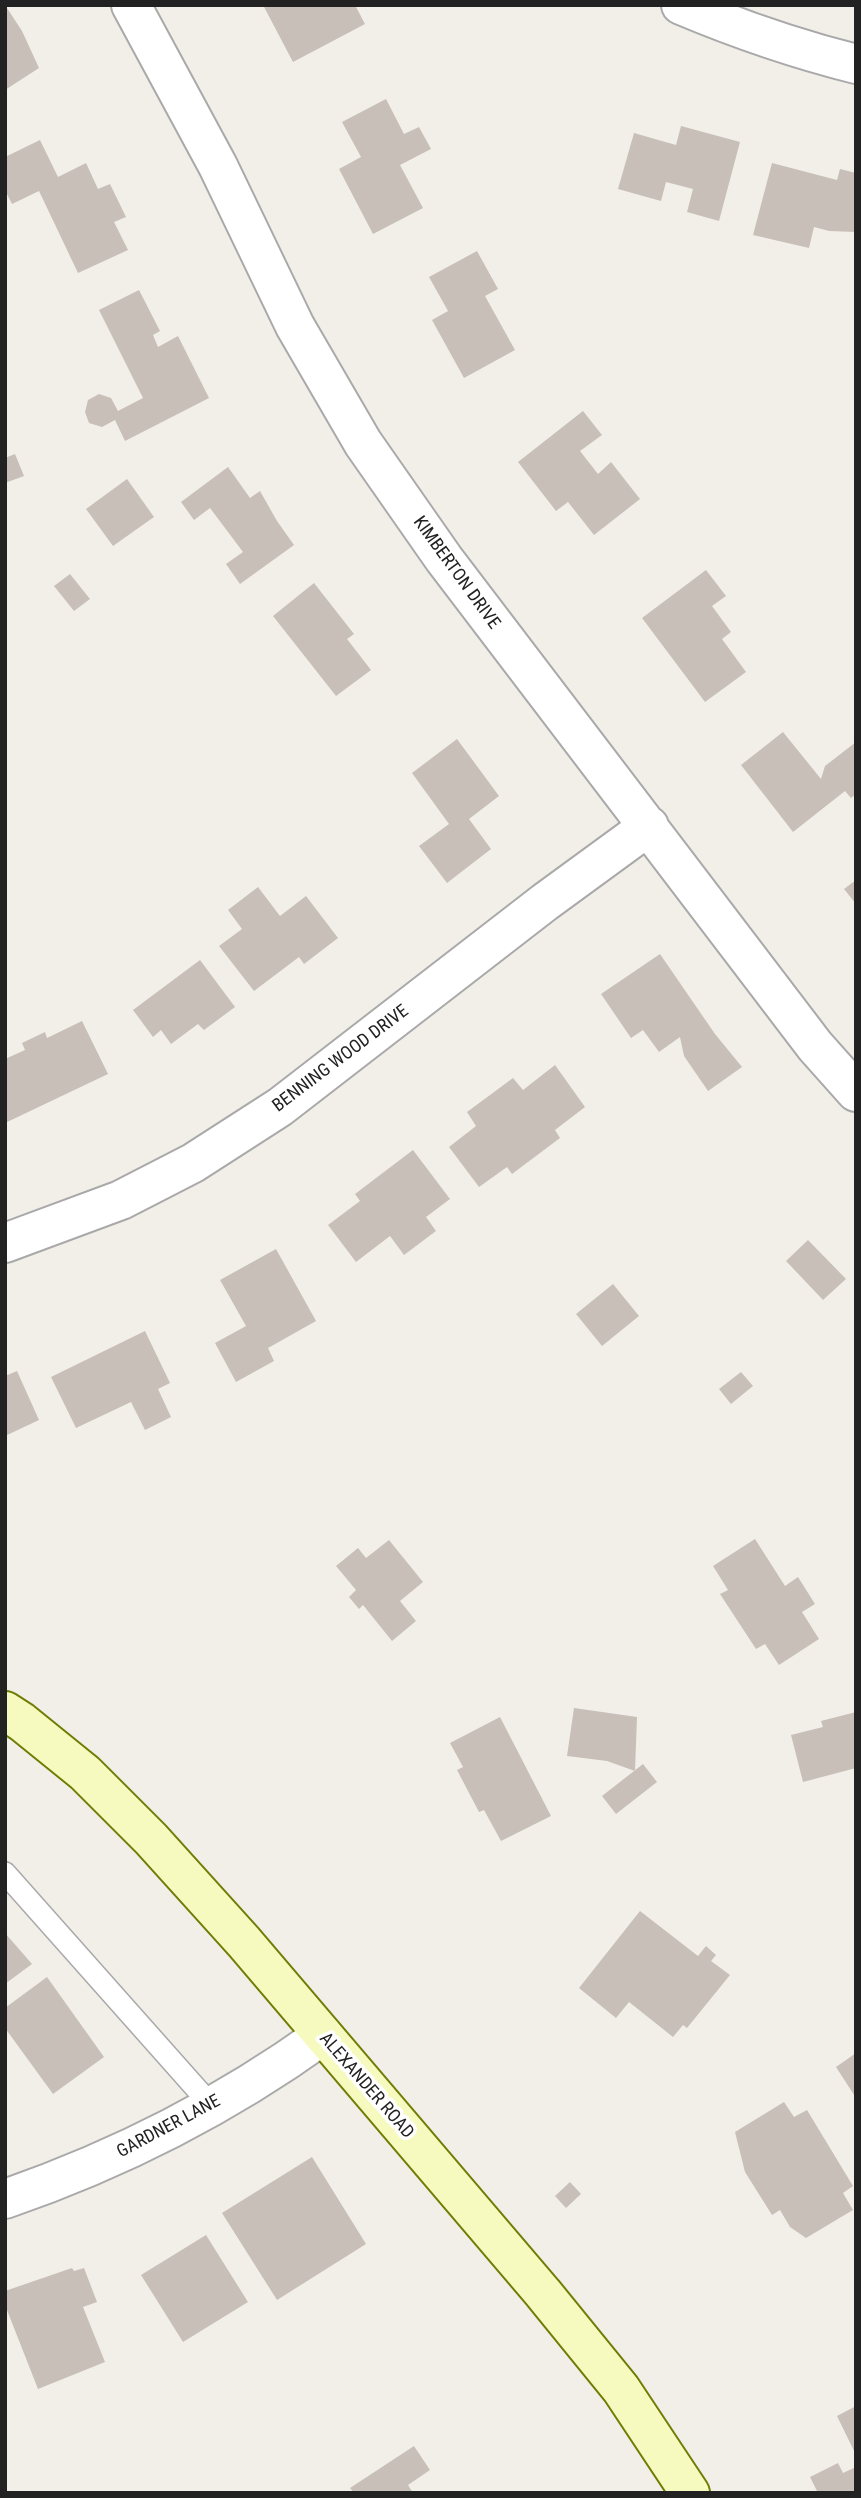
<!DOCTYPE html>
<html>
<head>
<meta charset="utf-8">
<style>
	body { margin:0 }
	#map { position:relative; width:861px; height:2498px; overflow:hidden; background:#f2efe9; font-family:"Roboto Condensed",sans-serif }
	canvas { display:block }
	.frame { position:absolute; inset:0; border:7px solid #222; pointer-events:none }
</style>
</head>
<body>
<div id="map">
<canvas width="861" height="2498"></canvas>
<div class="frame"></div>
</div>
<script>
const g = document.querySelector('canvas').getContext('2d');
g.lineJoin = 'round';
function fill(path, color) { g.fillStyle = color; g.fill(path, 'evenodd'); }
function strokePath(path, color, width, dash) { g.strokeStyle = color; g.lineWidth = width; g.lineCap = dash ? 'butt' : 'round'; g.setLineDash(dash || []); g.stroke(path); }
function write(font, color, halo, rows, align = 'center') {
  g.font = font + ' "Roboto Condensed",sans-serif'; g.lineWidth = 7; g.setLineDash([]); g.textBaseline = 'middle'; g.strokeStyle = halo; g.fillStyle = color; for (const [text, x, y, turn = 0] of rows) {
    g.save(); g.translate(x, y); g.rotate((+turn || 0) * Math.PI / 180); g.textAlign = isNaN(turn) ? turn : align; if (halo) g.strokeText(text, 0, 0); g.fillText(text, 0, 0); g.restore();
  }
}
fill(new Path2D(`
	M 5,5 L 22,31 L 39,68 L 5,90 Z
	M 263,5 L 355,5 L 365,24 L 293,62 Z
	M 386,99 L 404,134 L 419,127 L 431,149 L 400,165 L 423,208 L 373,234 L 339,169 L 361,157 L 342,122 Z
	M 681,126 L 740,142 L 719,221 L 687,212 L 693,189 L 666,182 L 661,201 L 618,189 L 634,133 L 676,145 Z
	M 40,140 L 58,177 L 86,163 L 98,189 L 110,184 L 126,217 L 114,222 L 128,250 L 78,273 L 39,191 L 12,204 L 5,190 L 5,157 Z
	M 772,163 L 837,180 L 840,169 L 856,173 L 856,232 L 829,231 L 814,227 L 809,248 L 753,235 Z
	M 477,251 L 498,289 L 485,296 L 515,350 L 464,378 L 432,320 L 448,311 L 429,277 Z
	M 139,290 L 160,331 L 153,335 L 158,347 L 178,336 L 209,398 L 125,441 L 115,420 L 102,427 L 89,423 L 85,412 L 88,400 L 99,394 L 111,398 L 118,411 L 143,398 L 99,310 Z
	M 583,411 L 602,435 L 580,451 L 598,474 L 611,462 L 640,499 L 594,535 L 568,502 L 556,511 L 518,462 Z
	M 15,454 L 24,476 L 5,483 L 5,458 Z
	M 228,467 L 250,498 L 260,491 L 277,521 L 294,545 L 240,584 L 226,564 L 243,552 L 210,508 L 194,520 L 181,502 Z
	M 127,479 L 154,517 L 113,546 L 86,509 Z
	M 706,570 L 726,596 L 712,606 L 731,632 L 722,639 L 746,672 L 705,702 L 642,618 Z
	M 70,574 L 90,599 L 74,611 L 54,586 Z
	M 314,583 L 354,634 L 347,639 L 371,670 L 336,696 L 273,616 Z
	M 783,732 L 821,779 L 825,766 L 856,742 L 856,794 L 851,798 L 845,791 L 793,832 L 741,765 Z
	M 457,739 L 499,796 L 469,819 L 491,849 L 447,883 L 419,846 L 449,824 L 412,773 Z
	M 856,880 L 856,904 L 844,889 Z
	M 258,887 L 280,916 L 306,896 L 338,938 L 304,964 L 299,957 L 254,991 L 219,946 L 242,929 L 228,910 Z
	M 660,954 L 715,1034 L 742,1067 L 708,1091 L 684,1056 L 680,1037 L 659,1052 L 643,1030 L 631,1038 L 601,994 Z
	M 200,960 L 235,1007 L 204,1030 L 198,1024 L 171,1044 L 161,1030 L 153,1037 L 133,1010 Z
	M 82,1021 L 108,1074 L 5,1123 L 5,1059 L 25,1050 L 22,1043 L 45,1032 L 47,1038 Z
	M 555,1065 L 585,1107 L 555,1130 L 560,1138 L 512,1174 L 507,1167 L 479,1187 L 449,1147 L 476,1126 L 467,1112 L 513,1078 L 523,1090 Z
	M 413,1150 L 450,1199 L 426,1217 L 436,1231 L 404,1255 L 390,1236 L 356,1262 L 328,1225 L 360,1201 L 355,1194 Z
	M 808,1240 L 846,1279 L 823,1300 L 786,1261 Z
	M 276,1249 L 316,1321 L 268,1348 L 274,1361 L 236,1382 L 215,1343 L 246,1326 L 220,1280 Z
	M 613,1284 L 639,1316 L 602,1346 L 576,1314 Z
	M 145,1331 L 170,1383 L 158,1389 L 171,1417 L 145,1430 L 131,1402 L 76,1428 L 51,1377 Z
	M 17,1371 L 39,1420 L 5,1436 L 5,1376 Z
	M 741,1372 L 753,1386 L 731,1404 L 719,1389 Z
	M 755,1539 L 785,1586 L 798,1577 L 815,1604 L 802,1612 L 819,1639 L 779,1665 L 765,1644 L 756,1649 L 720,1594 L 728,1590 L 713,1566 Z
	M 389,1540 L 423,1582 L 400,1601 L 416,1621 L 392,1641 L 363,1605 L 359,1609 L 349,1597 L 356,1590 L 336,1566 L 358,1548 L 366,1558 Z
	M 574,1708 L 637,1717 L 635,1771 L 607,1761 L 567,1756 Z
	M 856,1712 L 856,1768 L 803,1782 L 791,1735 L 823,1727 L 821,1721 Z
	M 500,1717 L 551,1816 L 501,1841 L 484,1810 L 479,1812 L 457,1770 L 463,1767 L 450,1743 Z
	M 643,1764 L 657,1782 L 616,1814 L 602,1796 Z
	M 640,1911 L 698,1956 L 706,1946 L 716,1955 L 711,1961 L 730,1975 L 687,2028 L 683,2025 L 673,2037 L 629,2002 L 616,2018 L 579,1988 Z
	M 5,1933 L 32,1964 L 5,1984 Z
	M 47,1977 L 104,2057 L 53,2094 L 5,2028 L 5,2008 Z
	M 856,2053 L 856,2098 L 836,2067 Z
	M 784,2102 L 794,2117 L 807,2110 L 853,2186 L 843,2193 L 853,2210 L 806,2238 L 790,2227 L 780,2210 L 772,2215 L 745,2172 L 735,2132 Z
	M 312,2157 L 366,2244 L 277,2300 L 222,2213 Z
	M 570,2182 L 581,2194 L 566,2208 L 555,2196 Z
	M 206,2235 L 248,2302 L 183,2342 L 141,2275 Z
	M 72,2268 L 74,2271 L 84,2268 L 97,2302 L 83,2307 L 105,2362 L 38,2389 L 5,2305 L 5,2291 Z
	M 856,2406 L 856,2455 L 837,2416 Z
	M 414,2446 L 430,2470 L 408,2485 L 413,2493 L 354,2493 L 350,2488 Z
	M 838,2463 L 843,2473 L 856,2467 L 856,2493 L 818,2493 L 810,2477 Z`), '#c7bfb8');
const lane = new Path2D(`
	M 5,1873 L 211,2105`);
const street = new Path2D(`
	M 131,5 L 218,166 L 295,326 L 363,443 L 444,559 L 815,1046 L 856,1092
	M 681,5 C 738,29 796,49 856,64
	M 5,1243 L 121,1200 L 193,1163 L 280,1107 L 545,902 L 649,826
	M 5,2199 C 118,2160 226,2105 323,2035`);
const secondary = new Path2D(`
	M 5,1711 L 22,1722 L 85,1773 L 151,1839 L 244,1942 L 543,2293 L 621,2389 L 690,2493`);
strokePath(lane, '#a9a9a9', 24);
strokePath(street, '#a9a9a9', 42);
strokePath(secondary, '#707d05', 42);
strokePath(lane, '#fff', 21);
strokePath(street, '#fff', 38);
strokePath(secondary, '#f7fabf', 38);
write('18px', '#222', '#fff', [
	["KIMBERTON DRIVE",456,573,54],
	["BENNING WOOD DRIVE",341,1059,-37],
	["ALEXANDER ROAD",366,2086,49],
	["GARDNER LANE",169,2127,-28]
]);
</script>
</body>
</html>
